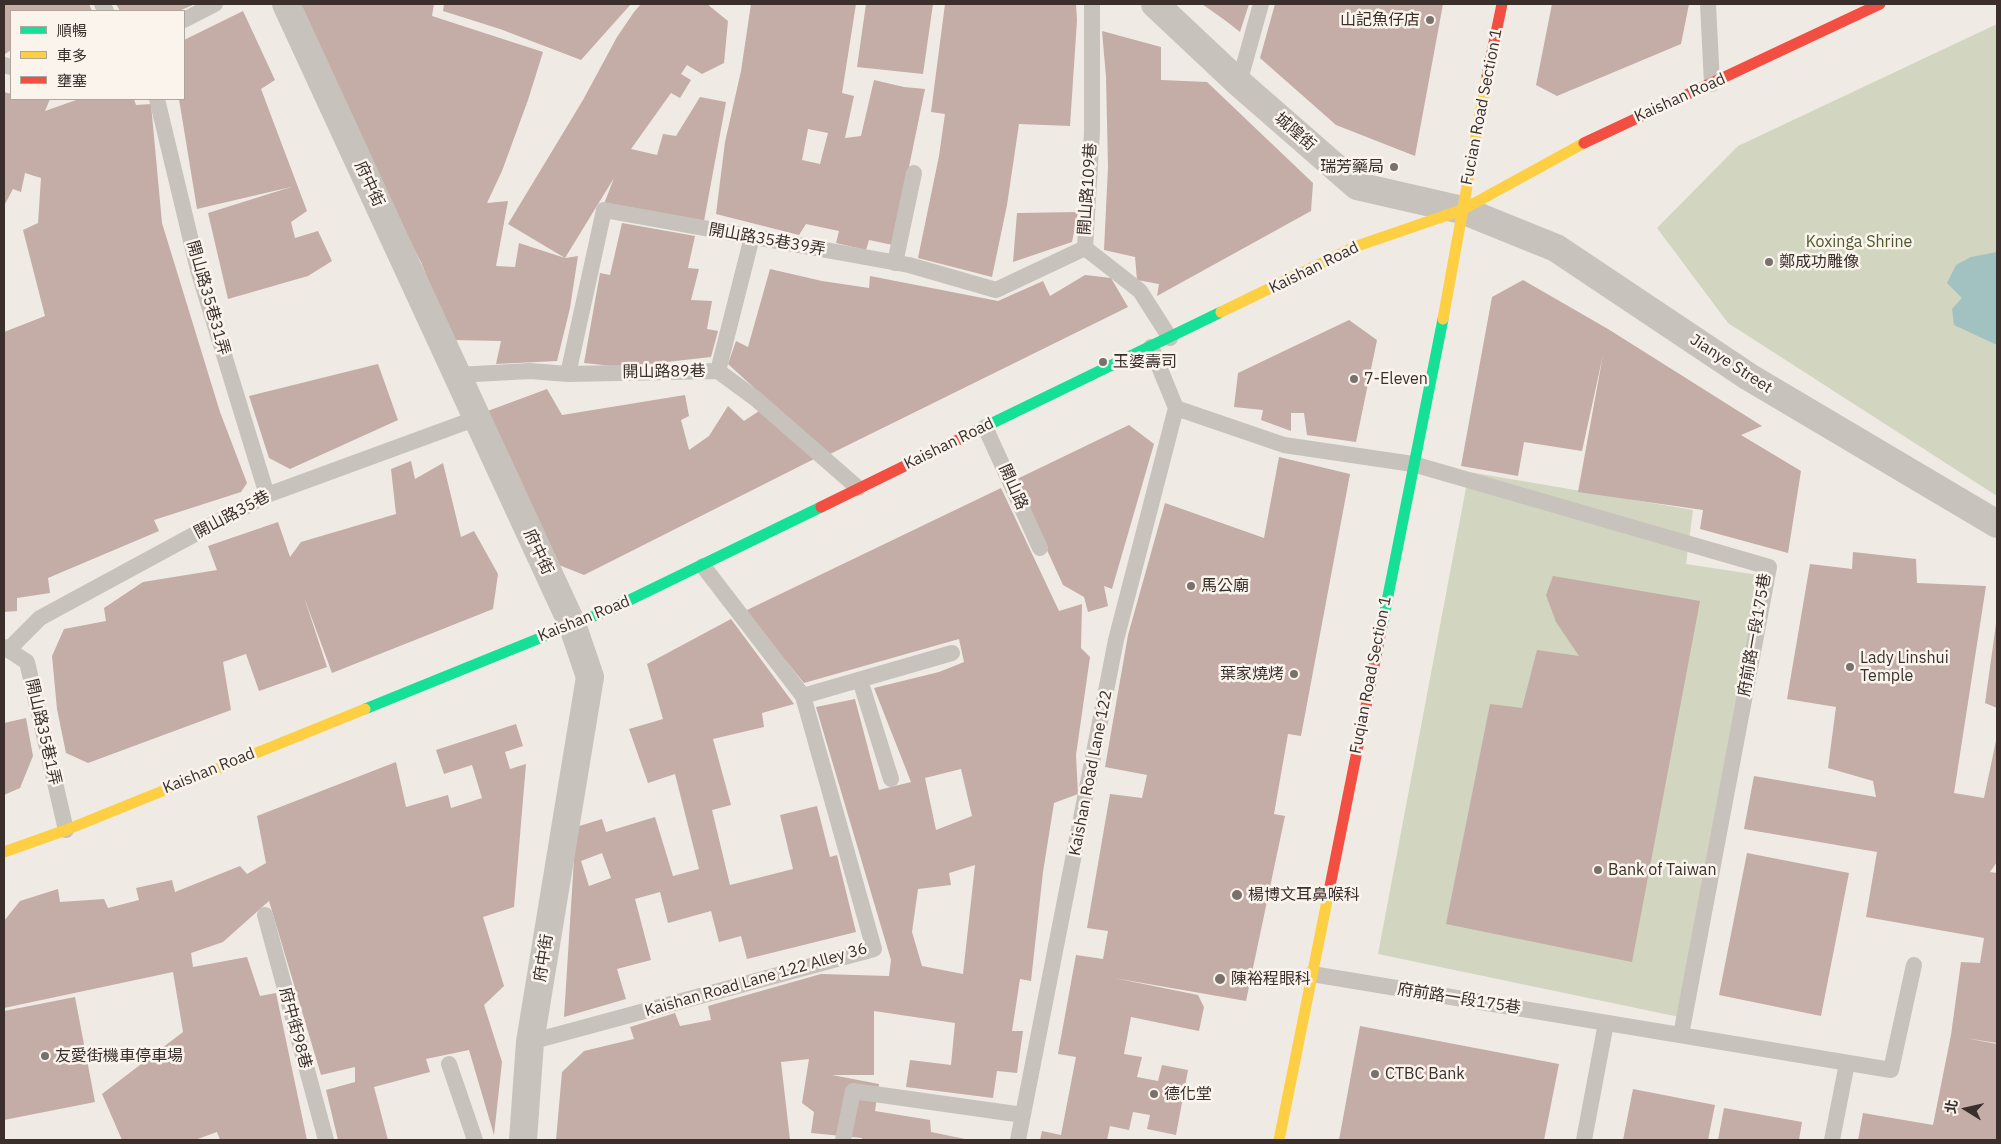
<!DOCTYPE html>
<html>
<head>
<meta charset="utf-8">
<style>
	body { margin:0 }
	#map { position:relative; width:2001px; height:1144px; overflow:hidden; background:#f0eae4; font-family:"IBM Plex Sans","Noto Sans TC",sans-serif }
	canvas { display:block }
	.frame { position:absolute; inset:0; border:5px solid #3a2f2b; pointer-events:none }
	.legend { position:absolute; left:10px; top:10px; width:175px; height:90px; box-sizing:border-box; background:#fbf4ed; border:1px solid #aea59f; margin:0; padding:6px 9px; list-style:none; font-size:15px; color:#3a2f2b }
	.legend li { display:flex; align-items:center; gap:10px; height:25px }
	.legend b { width:25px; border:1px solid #aea59f }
	.north { position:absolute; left:1941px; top:1084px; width:50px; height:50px; -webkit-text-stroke:4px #fbf4ed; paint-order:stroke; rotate:280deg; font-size:14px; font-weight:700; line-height:20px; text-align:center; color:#3a2f2b }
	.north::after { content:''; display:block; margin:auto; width:18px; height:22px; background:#3a2f2b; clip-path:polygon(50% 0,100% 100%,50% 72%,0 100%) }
</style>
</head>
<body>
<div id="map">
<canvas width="2001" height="1144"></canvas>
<div class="frame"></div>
<ul class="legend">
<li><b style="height:6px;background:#16e098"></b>順暢</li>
<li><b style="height:6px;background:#ffcf43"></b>車多</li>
<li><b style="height:6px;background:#f24e42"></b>壅塞</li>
</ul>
<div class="north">北</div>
</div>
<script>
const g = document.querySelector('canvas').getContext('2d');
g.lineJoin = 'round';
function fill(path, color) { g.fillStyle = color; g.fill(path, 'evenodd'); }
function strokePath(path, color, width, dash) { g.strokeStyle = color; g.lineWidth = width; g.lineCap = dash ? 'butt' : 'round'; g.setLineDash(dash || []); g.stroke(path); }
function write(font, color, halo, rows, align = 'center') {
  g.font = font + ' "IBM Plex Sans","Noto Sans TC",sans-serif'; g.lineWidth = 5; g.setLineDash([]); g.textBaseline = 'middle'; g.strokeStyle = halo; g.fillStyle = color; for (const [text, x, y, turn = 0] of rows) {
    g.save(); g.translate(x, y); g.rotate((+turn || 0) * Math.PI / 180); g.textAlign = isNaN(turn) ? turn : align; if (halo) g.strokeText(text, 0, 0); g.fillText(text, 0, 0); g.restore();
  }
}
fill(new Path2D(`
	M 1997,24 L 1997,496 L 1728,323 L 1657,228 L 1738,146 Z
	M 1469,472 L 1693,510 L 1686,564 L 1765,576 L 1684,1018 L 1378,954 Z`), '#d2d5bf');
fill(new Path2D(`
	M 1997,252 L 1997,345 L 1954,325 L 1952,309 L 1962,298 L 1947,283 L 1956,265 L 1971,257 Z`), '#a1c2c0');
fill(new Path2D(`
	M 4,4 L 89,4 L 92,11 L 11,11 L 11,50 L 5,54 Z
	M 116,4 L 195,4 L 179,11 L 120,11 Z
	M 295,4 L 434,4 L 432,16 L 543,52 L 528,100 L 502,171 L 487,203 L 508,201 L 496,266 L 515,267 L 519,243 L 565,258 L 508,224 L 583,100 L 617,37 L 634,12 L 641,4 L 707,4 L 728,21 L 724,63 L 702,74 L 687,65 L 681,74 L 691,80 L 680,98 L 671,93 L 631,149 L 657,155 L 663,134 L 676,136 L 700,97 L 726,102 L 704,221 L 604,204 L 614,178 L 565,258 L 578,256 L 570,308 L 557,361 L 496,364 L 501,341 L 452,340 L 421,262 L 388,200 Z
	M 444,4 L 631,4 L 581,60 L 500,29 L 443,11 Z
	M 751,4 L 856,4 L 842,93 L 854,96 L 845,138 L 861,136 L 874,80 L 904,87 L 925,89 L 893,245 L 869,240 L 866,250 L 836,243 L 839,231 L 806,224 L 799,235 L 716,214 L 725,142 L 741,71 ZM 808,129 L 828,133 L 820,164 L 802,160 Z
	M 866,4 L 933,4 L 923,74 L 857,67 Z
	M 945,4 L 1076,4 L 1077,20 L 1070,126 L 1019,124 L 1007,205 L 992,277 L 918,258 L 939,156 L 945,114 L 931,112 Z
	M 1202,4 L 1249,4 L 1240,32 L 1226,21 Z
	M 1275,4 L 1443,4 L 1415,156 L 1336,125 L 1260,58 Z
	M 1552,4 L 1689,4 L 1681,44 L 1557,96 L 1536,85 Z
	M 243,11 L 275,80 L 261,89 L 307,211 L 291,222 L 295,238 L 318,231 L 332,261 L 308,276 L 228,299 L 208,213 L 291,187 L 197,209 L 179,99 L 184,99 L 184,40 Z
	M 1102,31 L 1161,47 L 1161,80 L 1207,82 L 1313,183 L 1311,211 L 1157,296 L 1159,284 L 1137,280 L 1135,257 L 1104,250 L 1108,167 L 1106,77 Z
	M 4,92 L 11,94 L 11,99 L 50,99 L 45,111 L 79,99 L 134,99 L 136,105 L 151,104 L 162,223 L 220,412 L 247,483 L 241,492 L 154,520 L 159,531 L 48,578 L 50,593 L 17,598 L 17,611 L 4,612 L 4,332 L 45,316 L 23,230 L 38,223 L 41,178 L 25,173 L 21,192 L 13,189 L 5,204 L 4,203 Z
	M 1078,212 L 1072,242 L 1013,262 L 1017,213 Z
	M 622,223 L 695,236 L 688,268 L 699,269 L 691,300 L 712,301 L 707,329 L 718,331 L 711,357 L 622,367 L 584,363 L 600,273 L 610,275 Z
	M 770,269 L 822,281 L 869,288 L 870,276 L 998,301 L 1043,281 L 1050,296 L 1085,275 L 1111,278 L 1128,307 L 828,455 L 728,364 L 736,341 L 748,347 Z
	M 1523,280 L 1608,329 L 1762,426 L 1741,435 L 1801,471 L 1788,553 L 1700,529 L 1703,510 L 1578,492 L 1603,355 L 1582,451 L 1524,442 L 1518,476 L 1461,466 L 1492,297 Z
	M 1349,320 L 1377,340 L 1356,442 L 1307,435 L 1304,413 L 1291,413 L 1291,431 L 1261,420 L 1263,410 L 1234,407 L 1238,373 Z
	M 378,364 L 398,420 L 290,469 L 269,458 L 249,396 Z
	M 547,389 L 562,415 L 685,395 L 689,416 L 681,420 L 689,450 L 709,436 L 728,406 L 744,421 L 759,411 L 816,458 L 584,575 L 554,563 L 485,412 Z
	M 1129,425 L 1154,444 L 1112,589 L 1104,586 L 1108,606 L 1088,612 L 1084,597 L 1063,585 L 1015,480 Z
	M 1279,457 L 1350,474 L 1301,736 L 1288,734 L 1274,814 L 1285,816 L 1246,1001 L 1114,978 L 1198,995 L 1204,1007 L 1199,1031 L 1131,1017 L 1124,1054 L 1142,1057 L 1137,1077 L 1158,1081 L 1162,1065 L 1188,1070 L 1176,1135 L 1147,1129 L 1150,1115 L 1133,1112 L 1129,1130 L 1110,1126 L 1107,1140 L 1040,1140 L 1042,1131 L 1061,1135 L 1076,1057 L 1058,1054 L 1076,955 L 1103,959 L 1108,931 L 1087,928 L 1110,794 L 1142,798 L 1147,775 L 1105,767 L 1128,635 L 1165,503 L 1264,538 Z
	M 411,461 L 415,479 L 443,463 L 461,537 L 474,531 L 498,574 L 493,609 L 332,673 L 304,597 L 327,667 L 259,691 L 246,654 L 223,662 L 231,710 L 88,763 L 66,753 L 57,709 L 52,656 L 64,629 L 106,621 L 104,608 L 143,582 L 217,570 L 208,546 L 278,522 L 290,557 L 301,542 L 396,514 L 391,469 Z
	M 1001,488 L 1059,611 L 1082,604 L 1081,648 L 1090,657 L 1076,755 L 1078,794 L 1054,803 L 1043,872 L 1031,981 L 1020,979 L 1012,1031 L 1023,1031 L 1017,1073 L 997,1071 L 993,1098 L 906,1087 L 910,1060 L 951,1065 L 955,1023 L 874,1011 L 874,1075 L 832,1075 L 879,1084 L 875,1111 L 930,1120 L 931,1132 L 970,1140 L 862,1140 L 862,1138 L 811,1133 L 814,1112 L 802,1103 L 809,1059 L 781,1062 L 790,1140 L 556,1140 L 562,1072 L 584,1051 L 634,1039 L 630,1027 L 675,1013 L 680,1026 L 711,1020 L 708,1006 L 821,974 L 889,976 L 891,960 L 816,707 L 855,699 L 879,790 L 911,782 L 874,688 L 939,672 L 964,662 L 959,639 L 804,683 L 745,611 ZM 961,769 L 972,816 L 936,830 L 925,778 ZM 975,865 L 963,974 L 922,966 L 912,932 L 918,889 L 951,885 L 949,873 Z
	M 1853,552 L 1916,559 L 1917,583 L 1986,586 L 1954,793 L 1984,798 L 1997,736 L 1997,862 L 1990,872 L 1997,873 L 1997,1043 L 1965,1038 L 1997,1044 L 1997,1140 L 1858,1140 L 1863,1113 L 1933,1125 L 1951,1035 L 1961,962 L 1980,963 L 1984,938 L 1866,917 L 1877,852 L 1744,829 L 1754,776 L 1876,797 L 1873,781 L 1828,768 L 1836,707 L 1787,699 L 1810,564 L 1852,569 Z
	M 1553,576 L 1700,601 L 1632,962 L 1446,924 L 1490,704 L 1522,708 L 1537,650 L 1579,656 L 1556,622 L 1546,595 Z
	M 731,619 L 794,704 L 762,713 L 764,727 L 713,739 L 731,805 L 712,810 L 730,885 L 793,869 L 780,815 L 817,806 L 830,857 L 837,855 L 856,932 L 747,959 L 741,936 L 719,942 L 711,911 L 668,923 L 660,892 L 635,899 L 651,960 L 617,969 L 626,999 L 564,1017 L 576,827 L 602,819 L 606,832 L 655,817 L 673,876 L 699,869 L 675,774 L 648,783 L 629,729 L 663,719 L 647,664 ZM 602,853 L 611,878 L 589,886 L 581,861 Z
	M 1996,624 L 1997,624 L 1997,708 L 1985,703 Z
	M 26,718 L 33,756 L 20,788 L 4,795 L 4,723 Z
	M 516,724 L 523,746 L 505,752 L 510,769 L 526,764 L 514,907 L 483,917 L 504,986 L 484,1005 L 502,1062 L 494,1135 L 469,1050 L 426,1059 L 430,1072 L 374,1087 L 388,1140 L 338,1140 L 326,1090 L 355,1082 L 355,1067 L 321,1075 L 269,901 L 223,942 L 191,953 L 193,967 L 247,957 L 260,996 L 276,993 L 307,1140 L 220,1140 L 217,1132 L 195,1140 L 122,1140 L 102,1094 L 183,1032 L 173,972 L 4,1008 L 4,921 L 20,901 L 58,889 L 60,902 L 104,899 L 108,908 L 139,900 L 136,888 L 172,880 L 175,892 L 240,866 L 247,874 L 266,863 L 257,816 L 396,762 L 406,807 L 448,795 L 451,808 L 482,798 L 472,765 L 444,774 L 436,750 Z
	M 1747,853 L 1849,873 L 1821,1016 L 1719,995 Z
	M 75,997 L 95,1102 L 4,1120 L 4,1011 Z
	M 1360,1026 L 1559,1064 L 1544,1140 L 1339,1140 Z
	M 1633,1089 L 1715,1105 L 1708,1140 L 1623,1140 Z
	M 1724,1108 L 1802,1122 L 1799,1140 L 1718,1140 Z`), '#c3ada6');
strokePath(new Path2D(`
	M 102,4 L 106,11
	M 1092,4 L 1092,132 L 1085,248 L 1140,291 L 1170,338
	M 1708,4 L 1712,84
	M 184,20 L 215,4
	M 4,65 L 11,67
	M 1239,83 L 1261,4
	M 157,99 L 198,270 L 267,495
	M 895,263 L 914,173
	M 1151,347 L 1176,408 L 1284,445 L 1413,464 L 1769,567 L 1681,1035
	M 718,371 L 752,237
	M 568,374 L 604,210 L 909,265 L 996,290 L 1085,248
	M 457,375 L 530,371 L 568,374 L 718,371 L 756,399 L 858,488
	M 985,427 L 1040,548
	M 703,566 L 803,696 L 952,653
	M 4,647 L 27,662 L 66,830
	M 8,650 L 40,618 L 267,495 L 477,418
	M 860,680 L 891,779
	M 265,915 L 326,1140
	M 1312,974 L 1891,1070 L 1914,965
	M 530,1042 L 874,949 L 803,696
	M 449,1064 L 475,1140
	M 843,1140 L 853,1091 L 1023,1115
	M 1018,1140 L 1116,640 L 1176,408
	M 1584,1140 L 1606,1023
	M 1832,1140 L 1847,1063`), '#c8c2bd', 16);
strokePath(new Path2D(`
	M 286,4 L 572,624 L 590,677 L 530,1042 L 523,1140
	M 1155,4 L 1239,83 L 1357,186 L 1462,210 L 1556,248 L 1749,377 L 1997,524`), '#c8c2bd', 28);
strokePath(new Path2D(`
	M 976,431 L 1221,312
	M 1381,631 L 1443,319
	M 365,709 L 609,610 L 821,507`), '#16e098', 11);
strokePath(new Path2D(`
	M 1221,312 L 1357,246 L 1462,210 L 1584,143
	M 1443,319 L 1487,76
	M 4,852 L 66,830 L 365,709
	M 1279,1140 L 1330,886`), '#ffcf43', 11);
strokePath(new Path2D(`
	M 1487,76 L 1502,4
	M 1584,143 L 1880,4
	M 821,507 L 976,431
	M 1330,886 L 1381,631`), '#f24e42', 11);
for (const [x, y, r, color] of [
	[1430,20,5,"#7a706c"],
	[1394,167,5,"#7a706c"],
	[1769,262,5,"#7a706c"],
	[1103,362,5,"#7a706c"],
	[1354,379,5,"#7a706c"],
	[1191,586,5,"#7a706c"],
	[1850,667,5,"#7a706c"],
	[1294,674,5,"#7a706c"],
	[1598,870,5,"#7a706c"],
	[1237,895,6,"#7a706c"],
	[1220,979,6,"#7a706c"],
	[45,1056,5,"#7a706c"],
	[1375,1074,5,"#7a706c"],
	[1154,1094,5,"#7a706c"]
]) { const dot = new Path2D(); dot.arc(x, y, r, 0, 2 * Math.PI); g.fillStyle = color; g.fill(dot); strokePath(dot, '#fbf4ed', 2); }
write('16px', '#3a2f2b', '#fbf4ed', [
	["山記魚仔店",1420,20,"right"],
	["瑞芳藥局",1384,167,"right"],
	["鄭成功雕像",1779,262],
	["玉婆壽司",1113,362],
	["7-Eleven",1364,379],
	["馬公廟",1201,586],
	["Lady Linshui",1860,658],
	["Temple",1860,676],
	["葉家燒烤",1284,674,"right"],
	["Bank of Taiwan",1608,870],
	["楊博文耳鼻喉科",1248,895],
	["陳裕程眼科",1231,979],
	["友愛街機車停車場",55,1056],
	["CTBC Bank",1385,1074],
	["德化堂",1164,1094]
], 'left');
write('16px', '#3a2f2b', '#fbf4ed', [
	["Kaishan Road",1680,98,-24],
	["Fucian Road Section 1",1482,107,-79],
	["城隍街",1295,132,41],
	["府中街",369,184,65],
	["開山路109巷",1088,189,-86],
	["開山路35巷39弄",767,240,10],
	["Kaishan Road",1314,268,-26],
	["開山路35巷31弄",208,298,74],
	["Jianye Street",1731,364,33],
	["開山路89巷",664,372,-1],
	["Kaishan Road",949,444,-26],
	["開山路",1013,487,66],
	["開山路35巷",232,515,-28],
	["府中街",538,552,65],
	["Kaishan Road",584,619,-22],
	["府前路一段175巷",1755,635,-80],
	["Fuqian Road Section 1",1371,675,-79],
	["開山路35巷1弄",43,732,77],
	["Kaishan Road",209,771,-22],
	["Kaishan Road Lane 122",1091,773,-79],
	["府中街",544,958,-81],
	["Kaishan Road Lane 122 Alley 36",756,980,-16],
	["府前路一段175巷",1459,999,9],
	["府中街98巷",295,1028,75]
]);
write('16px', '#4c592e', '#fbf4ed', [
	["Koxinga Shrine",1859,242]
]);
</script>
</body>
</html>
